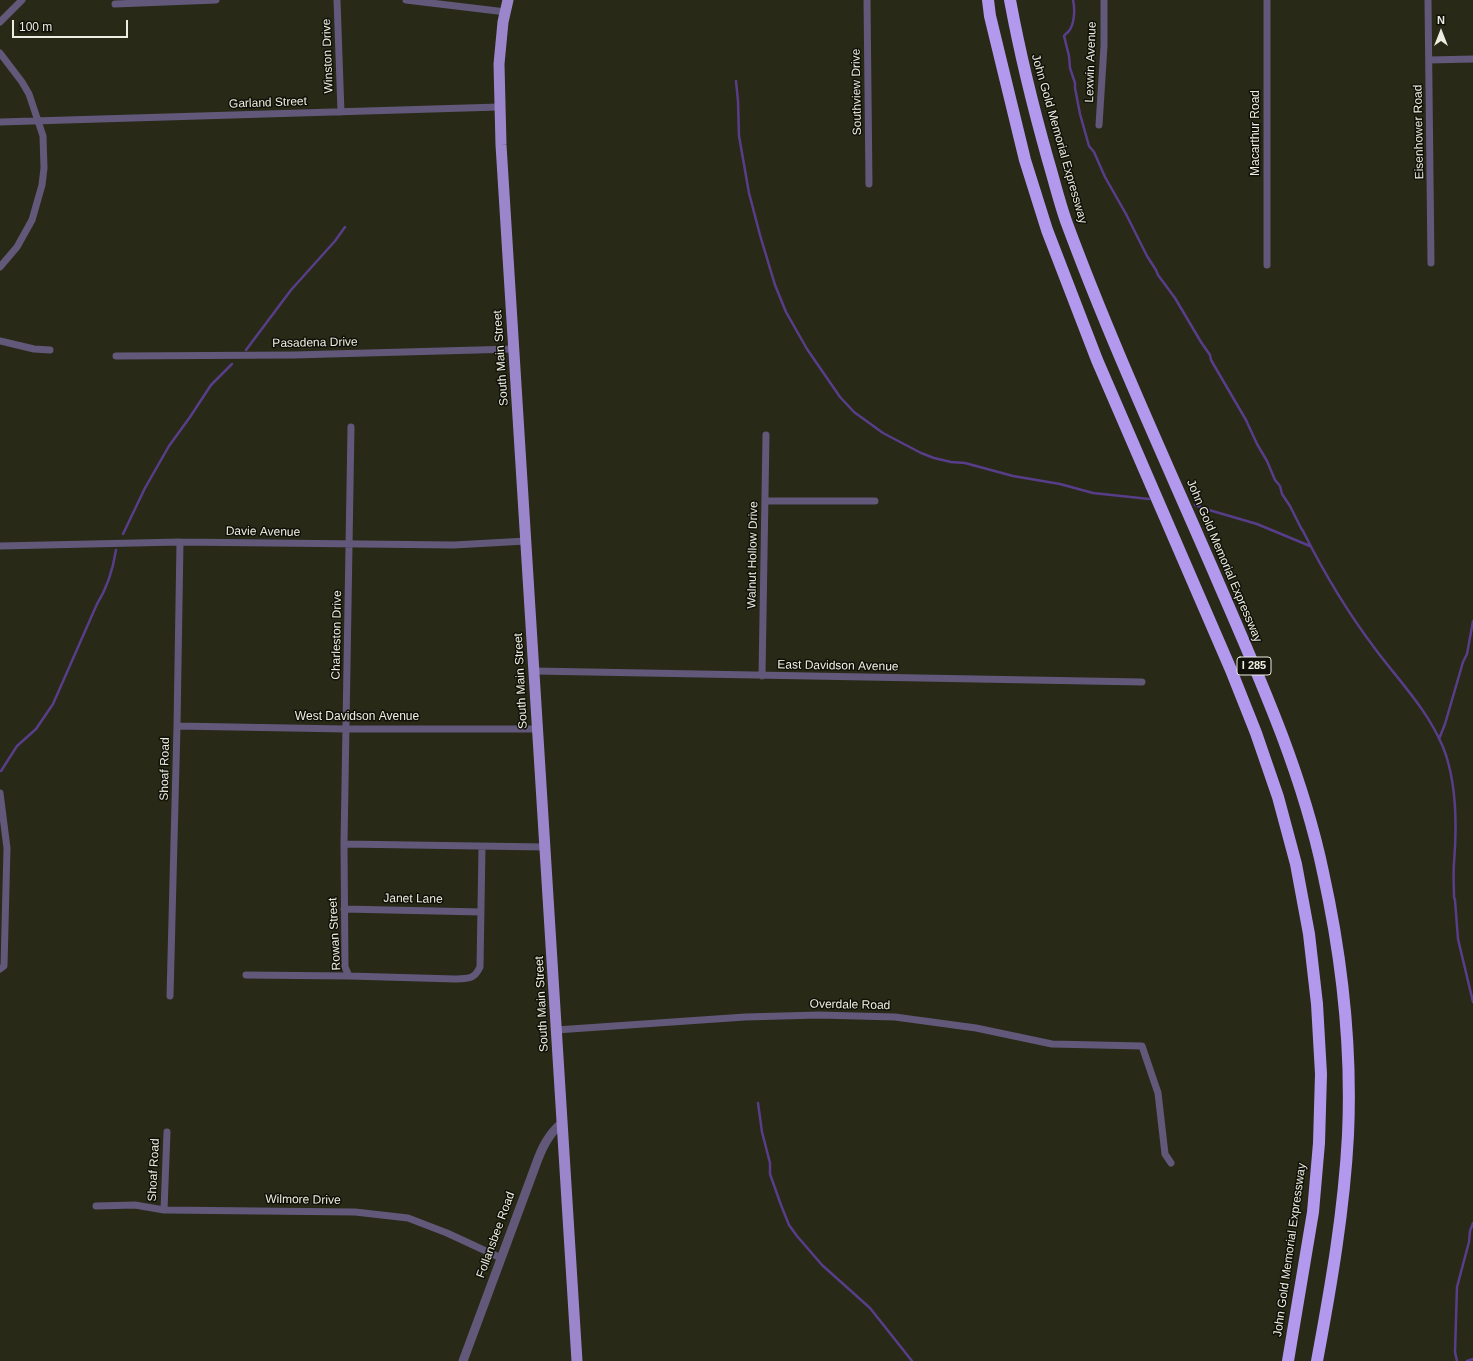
<!DOCTYPE html>
<html>
<head>
<meta charset="utf-8">
<style>
	body { margin:0 }
	#map { position:relative; width:1473px; height:1361px; overflow:hidden; background:#282916; font-family:Helvetica,sans-serif }
	canvas { display:block }
	.north { position:absolute; left:1421px; top:12px; width:40px; height:40px; -webkit-text-stroke:3px #111109; paint-order:stroke; rotate:0deg; font-size:11px; font-weight:700; line-height:16px; text-align:center; color:#edeee1 }
	.north::after { content:''; display:block; margin:auto; width:14px; height:18px; background:#edeee1; clip-path:polygon(50% 0,100% 100%,50% 72%,0 100%) }
	.scale { position:absolute; left:12px; top:20px; width:116px; height:18px; box-sizing:border-box; border:2px solid #edeee1; border-top:0; padding-left:5px; font-size:12px; line-height:14px; white-space:nowrap; color:#edeee1; -webkit-text-stroke:3px #111109; paint-order:stroke }
</style>
</head>
<body>
<div id="map">
<canvas width="1473" height="1361"></canvas>
<div class="north">N</div>
<div class="scale">100 m</div>
</div>
<script>
const g = document.querySelector('canvas').getContext('2d');
g.lineJoin = 'round';
function strokePath(path, color, width, dash) { g.strokeStyle = color; g.lineWidth = width; g.lineCap = dash ? 'butt' : 'round'; g.setLineDash(dash || []); g.stroke(path); }
function write(font, color, halo, rows, align = 'center') {
  g.font = font + ' Helvetica,sans-serif'; g.lineWidth = 3; g.setLineDash([]); g.textBaseline = 'middle'; g.strokeStyle = halo; g.fillStyle = color; for (const [text, x, y, turn = 0] of rows) {
    g.save(); g.translate(x, y); g.rotate((+turn || 0) * Math.PI / 180); g.textAlign = isNaN(turn) ? turn : align; if (halo) g.strokeText(text, 0, 0); g.fillText(text, 0, 0); g.restore();
  }
}
strokePath(new Path2D(`
	M 1073,0 C 1075,8 1075,25 1068,32 C 1067,33 1065,34 1064,36 L 1069,56 L 1070,68 L 1075,83 L 1075,88 L 1080,114 L 1089,146 L 1094,152 L 1105,177 L 1126,214 L 1147,256 L 1156,270 L 1158,275 L 1175,298 L 1201,342 L 1210,355 L 1211,360 L 1246,420 L 1257,444 L 1267,461 L 1275,480 L 1280,486 L 1282,494 L 1290,506 L 1301,528 L 1303,531 C 1324,573 1348,613 1376,650 C 1400,682 1427,709 1443,747 C 1457,782 1457,826 1454,863 C 1453,874 1454,886 1454,897 L 1455,900 L 1458,939 L 1473,1002
	M 736,81 L 738,101 L 739,136 L 749,193 L 760,235 L 775,285 L 786,312 L 807,349 L 840,397 L 854,412 L 883,433 L 921,453 L 934,458 L 951,462 L 965,463 L 1013,476 L 1060,484 L 1093,493 L 1149,499
	M 246,350 L 291,290 L 335,241 L 345,227
	M 1195,505 L 1209,510 L 1257,524 L 1310,546
	M 123,534 L 145,488 L 169,446 L 190,417 L 211,385 L 232,364
	M 1439,739 L 1445,724 L 1463,662 L 1467,654 L 1473,621
	M 1,771 L 17,746 L 36,729 L 53,704 L 97,604 C 107,588 113,569 116,550
	M 758,1103 L 762,1132 L 770,1163 L 770,1174 L 781,1205 L 789,1225 L 797,1236 L 822,1265 L 870,1308 L 912,1361
	M 1457,1361 L 1455,1352 L 1457,1287 L 1469,1242 L 1470,1231 L 1473,1223
	M 1467,1361 L 1473,1359`), '#583e8a', 2.5);
strokePath(new Path2D(`
	M 337,0 L 341,112
	M 406,0 L 506,12
	M 867,0 L 869,184
	M 1267,0 L 1267,265
	M 1428,0 L 1431,263
	M 115,4 L 216,0
	M 0,22 L 22,0
	M 0,53 L 22,82 L 29,94 L 43,136 L 44,168 L 42,185 L 32,220 L 17,247 L 0,267
	M 1429,60 L 1473,59
	M 0,122 L 499,107
	M 1099,125 L 1104,46 L 1104,0
	M 0,341 L 34,349 L 50,350
	M 116,356 L 294,355 L 514,349
	M 351,427 L 344,844 L 345,967 L 349,976 L 455,979 C 468,978 474,980 480,967 L 482,847
	M 765,501 L 875,501
	M 0,546 L 180,542 L 454,545 L 526,541
	M 534,671 L 1142,682
	M 762,676 L 766,435
	M 177,726 L 346,729 L 537,729
	M 0,793 L 7,848 L 4,966 L 0,969
	M 344,844 L 545,847
	M 344,909 L 481,912
	M 246,975 L 349,976
	M 170,996 L 177,726 L 180,542
	M 556,1030 L 745,1017 L 819,1015 L 895,1017 L 976,1028 L 1052,1044 L 1142,1046 L 1158,1093 L 1165,1154 L 1171,1163
	M 96,1206 L 135,1205 L 164,1210 L 355,1212 L 408,1218 L 447,1233 L 501,1258
	M 164,1210 L 167,1132`), '#61587a', 7);
strokePath(new Path2D(`
	M 463,1361 L 535,1167 C 541,1150 548,1134 562,1123`), '#61587a', 9);
strokePath(new Path2D(`
	M 508,0 L 503,22 L 499,64 L 501,145 L 577,1361`), '#9b86cc', 11);
strokePath(new Path2D(`
	M 988,0 L 990,16 L 1025,160 L 1047,230 L 1097,360 L 1231,670 L 1256,733 L 1278,797 L 1296,864 L 1309,934 L 1317,1004 L 1321,1074 L 1319,1143 L 1313,1212 L 1288,1361
	M 1010,0 C 1020,54 1033,107 1048,160 C 1054,180 1059,201 1066,221 C 1110,340 1163,455 1213,570 C 1255,668 1301,767 1323,872 C 1342,958 1352,1047 1348,1135 C 1344,1211 1331,1286 1317,1361`), '#b299ed', 12);
for (const [x, y, w] of [
	[1254,666,34]
]) { const box = new Path2D(); box.roundRect(x - w / 2, y - 9, w, 18, 3); g.fillStyle = '#111109'; g.fill(box); strokePath(box, '#edeee1', 1); }
write('bold 11px', '#edeee1', null, [
	["I 285",1254,666]
]);
write('12px', '#edeee1', '#111109', [
	["Winston Drive",328,56,-92],
	["Lexwin Avenue",1091,62,-88],
	["Southview Drive",857,92,-91],
	["Garland Street",268,103,-2],
	["Eisenhower Road",1419,132,-91],
	["Macarthur Road",1256,133,-90],
	["John Gold Memorial Expressway",1059,139,74],
	["Pasadena Drive",315,343,-1],
	["South Main Street",501,358,-94],
	["Davie Avenue",263,532,1],
	["Walnut Hollow Drive",753,555,-89],
	["John Gold Memorial Expressway",1224,561,67],
	["Charleston Drive",337,635,-89],
	["East Davidson Avenue",838,666,1],
	["South Main Street",521,681,-93],
	["West Davidson Avenue",357,717],
	["Shoaf Road",165,769,-89],
	["Janet Lane",413,899,1],
	["Rowan Street",335,934,-93],
	["South Main Street",542,1004,-93],
	["Overdale Road",850,1005,1],
	["Shoaf Road",154,1170,-87],
	["Wilmore Drive",303,1200,1],
	["Follansbee Road",496,1235,-70],
	["John Gold Memorial Expressway",1290,1250,-82]
]);
</script>
</body>
</html>
